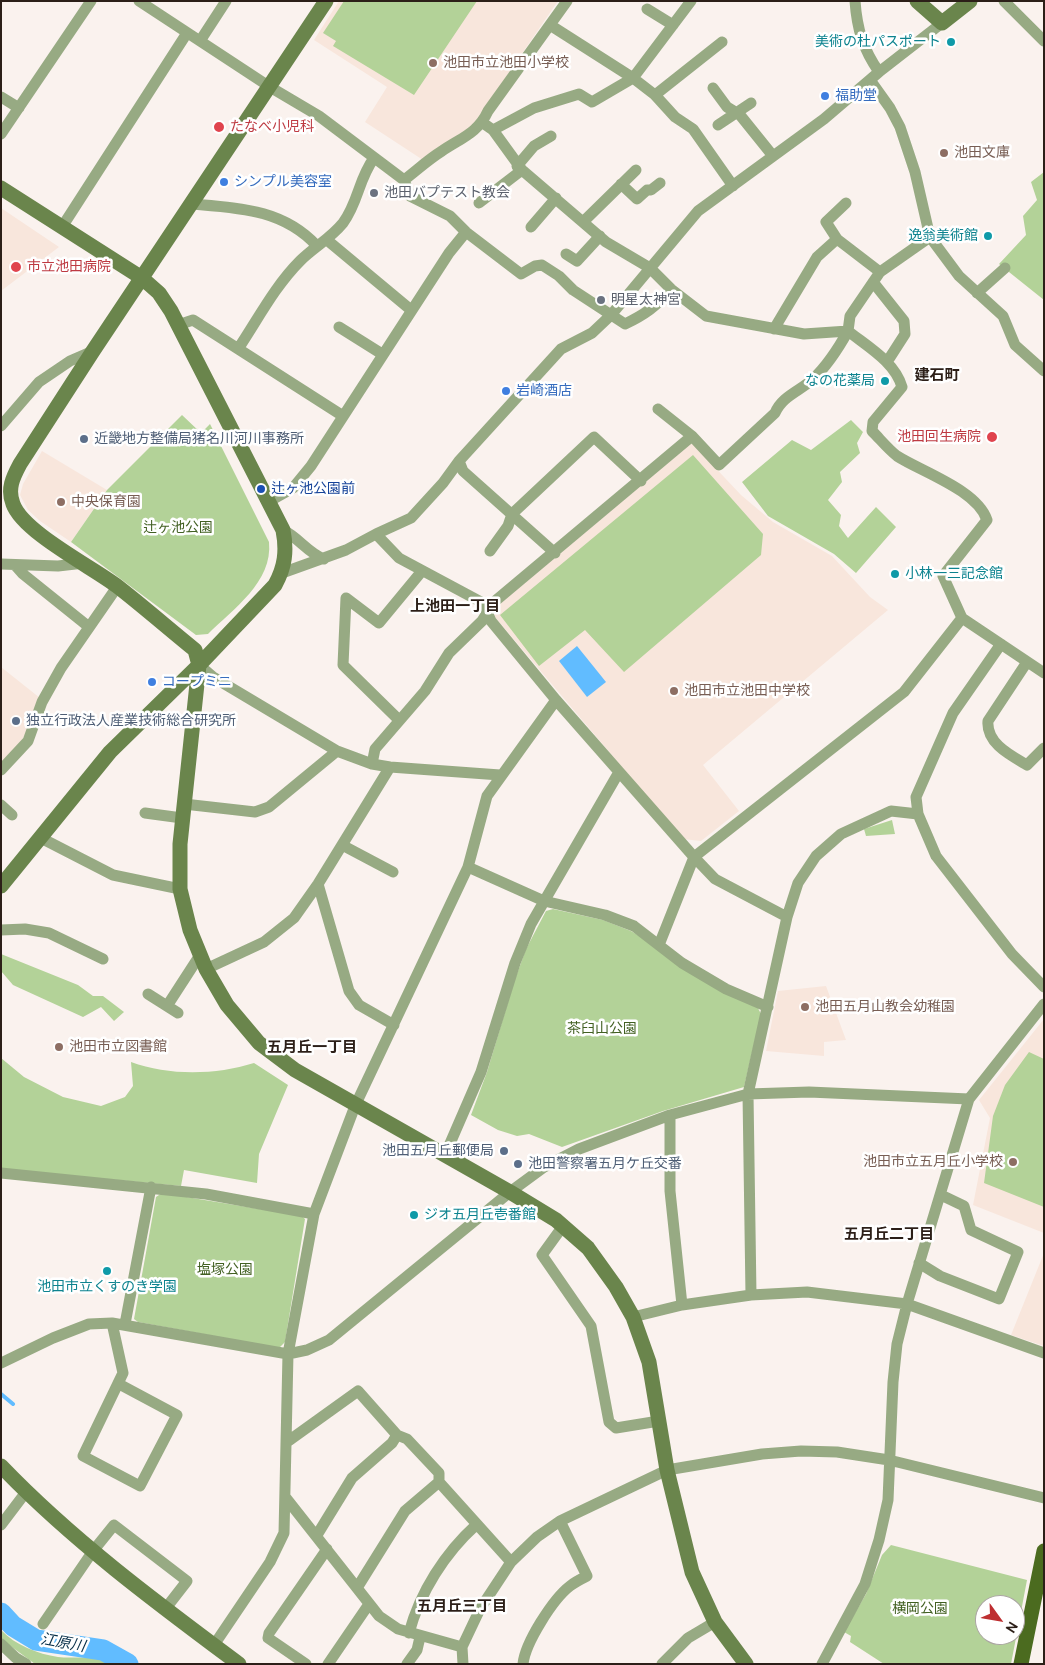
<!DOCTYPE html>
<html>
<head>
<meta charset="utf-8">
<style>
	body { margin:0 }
	#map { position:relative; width:1045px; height:1665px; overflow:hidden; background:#faf2ee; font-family:Cabin,sans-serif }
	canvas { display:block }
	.frame { position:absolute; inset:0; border:2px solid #2c1f18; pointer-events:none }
	.north { position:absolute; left:975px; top:1595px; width:50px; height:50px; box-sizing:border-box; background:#fff; border:1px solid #aba5a3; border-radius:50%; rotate:122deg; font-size:14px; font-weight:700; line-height:20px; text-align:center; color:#2c1f18 }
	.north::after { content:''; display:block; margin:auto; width:18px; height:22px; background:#be2f31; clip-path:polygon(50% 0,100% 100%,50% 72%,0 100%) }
</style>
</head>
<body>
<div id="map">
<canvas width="1045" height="1665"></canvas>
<div class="frame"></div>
<div class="north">N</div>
</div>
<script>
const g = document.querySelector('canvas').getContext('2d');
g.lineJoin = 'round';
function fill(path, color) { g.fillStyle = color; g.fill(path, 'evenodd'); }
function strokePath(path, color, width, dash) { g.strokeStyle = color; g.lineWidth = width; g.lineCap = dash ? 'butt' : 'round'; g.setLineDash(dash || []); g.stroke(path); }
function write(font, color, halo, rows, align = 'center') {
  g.font = font + ' Cabin,"Noto Sans JP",sans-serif'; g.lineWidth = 5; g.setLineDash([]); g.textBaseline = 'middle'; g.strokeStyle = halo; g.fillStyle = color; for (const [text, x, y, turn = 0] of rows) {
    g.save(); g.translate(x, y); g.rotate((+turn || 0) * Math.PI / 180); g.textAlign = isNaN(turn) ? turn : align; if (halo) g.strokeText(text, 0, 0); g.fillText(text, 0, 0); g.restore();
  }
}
fill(new Path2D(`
	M 339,1 L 558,1 L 469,131 L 423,160 L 365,122 L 387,87 L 314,40 Z
	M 1,208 L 59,247 L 1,291 Z
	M 692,443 L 741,495 L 773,522 L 832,556 L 870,597 L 888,610 L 703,765 L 739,811 L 701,841 L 683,839 L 494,616 L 496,607 Z
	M 42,451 L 107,490 L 71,542 L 40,521 L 28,510 L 20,495 L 23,484 Z
	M 1,667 L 40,698 L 29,729 L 15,750 L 1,765 Z
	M 826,986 L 846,1040 L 824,1042 L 824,1056 L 766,1051 L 778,991 Z
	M 1044,1019 L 1044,1233 L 973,1205 L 990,1118 L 979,1100 Z
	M 1044,1253 L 1044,1346 L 1011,1335 Z`), '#f8e6dc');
fill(new Path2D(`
	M 344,1 L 477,1 L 414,95 L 333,46 L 336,41 L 323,33 Z
	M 1044,172 L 1044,300 L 999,264 L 1026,235 L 1023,216 L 1037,200 L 1031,182 Z
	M 182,415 L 201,433 L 210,424 L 269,542 C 273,582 233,609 208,634 L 196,635 L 71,542 L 107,490 Z
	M 851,420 L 863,432 L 857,443 L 860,453 L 840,472 L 842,482 L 828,500 L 841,515 L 839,526 L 848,538 L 876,507 L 896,527 L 856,573 L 834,554 L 768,516 L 742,482 L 792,440 L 811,450 Z
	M 693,455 L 763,534 L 761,555 L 624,672 L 585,630 L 539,666 L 500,615 Z
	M 892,820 L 895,834 L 866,836 L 864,829 Z
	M 553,909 L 603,920 L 631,931 L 758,1008 L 761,1014 L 744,1087 L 663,1111 L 562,1147 L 529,1134 L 517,1136 L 498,1130 L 471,1115 L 487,1072 L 514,982 L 526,949 L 546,911 Z
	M 1,954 L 78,985 L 93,996 L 103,996 L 124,1012 L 114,1021 L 101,1007 L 83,1017 L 13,985 L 1,971 Z
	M 1029,1052 L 1044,1059 L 1044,1207 L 984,1183 L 993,1116 L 1005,1085 Z
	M 1,1058 L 24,1077 L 63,1097 L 101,1106 L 125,1097 L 133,1086 L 131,1062 C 169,1076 216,1075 254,1063 L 288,1085 L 259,1154 L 257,1183 L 184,1170 L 181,1186 L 1,1169 Z
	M 162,1193 L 302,1216 L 305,1219 L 285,1342 L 279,1348 L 138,1322 L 134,1319 L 156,1197 Z
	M 891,1545 L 1027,1580 L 1011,1664 L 884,1664 L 850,1642 L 851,1636 L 844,1632 L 866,1594 L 882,1555 ZM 985,1605 L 1015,1605 L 1015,1635 L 985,1635 Z
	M 1,1630 C 15,1645 38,1654 58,1657 C 75,1659 94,1654 109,1664 L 35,1664 L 1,1639 Z`), '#b3d298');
fill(new Path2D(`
	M 577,646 L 606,682 L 587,697 L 559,661 Z`), '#61bcff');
strokePath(new Path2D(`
	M 1,1394 L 13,1404`), '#61bcff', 4);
strokePath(new Path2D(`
	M 1,1613 L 13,1626 L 36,1640 L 103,1650 L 128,1664`), '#61bcff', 21);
strokePath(new Path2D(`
	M 139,1 L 270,87 L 319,116 L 404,180 L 410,196 L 450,216 L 466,232 L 521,274 L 535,266 L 542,265 L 559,276 L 573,290 L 625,324 C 644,315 657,306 671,289
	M 855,1 C 857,29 863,49 879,72
	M 1004,1 L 1044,41
	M 647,9 L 673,25
	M 550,25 L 633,78 L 655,95 L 675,117 L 693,129 L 733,186
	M 200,41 L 226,1
	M 870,80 L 890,108 L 900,127 L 915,172 L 930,237 L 959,276 L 1003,316 L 1015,345 L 1044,371
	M 713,88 L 727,107 L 740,115 L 773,156
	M 655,95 L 722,42
	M 1,97 L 19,108
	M 483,123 L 493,130 L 522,170 L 606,242 L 650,268 L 671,289 L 706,316 L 804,334 L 848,331
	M 718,125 L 751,103
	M 493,130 L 534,108 L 579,94 L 592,102 L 633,78 L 691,1
	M 1,134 L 91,1
	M 517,166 L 534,146 L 551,136
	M 404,180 C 417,170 429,159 442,151 C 461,138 478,133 488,111 L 567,1
	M 621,184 L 637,199 L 647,190 L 651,190 L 660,183
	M 479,203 L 522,170
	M 846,203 L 826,222 L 837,239 L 880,272
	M 191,204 C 239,208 283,209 317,246
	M 584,221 L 636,170
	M 62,227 L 187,33
	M 531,227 L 556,198
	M 930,237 L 880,272 L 850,316 L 848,331 C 868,347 895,362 902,387 L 873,422 L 872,431 C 880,439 888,449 897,456 C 922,472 977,490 987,520 L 943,576 L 962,618 L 1044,673
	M 327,240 L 411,310
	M 566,254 L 577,261 L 600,236
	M 873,282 L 904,321 L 905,334 L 887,362
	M 977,293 L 1005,268
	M 178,325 L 193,320 L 343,416
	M 339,327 L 382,354
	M 774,329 L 817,257 L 837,239
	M 238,349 C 258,319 275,286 300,261 C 314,247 330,239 343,223 C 359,201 358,180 374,158
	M 658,409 L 692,436 L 719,465 L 775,413 C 782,396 800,391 813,379 C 828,365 838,349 848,331
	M 1,426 L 39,382 L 70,361 L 93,351
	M 459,461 L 463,471 L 555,553
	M 268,502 L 293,488 L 311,466 L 449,253 L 466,232
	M 283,530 C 299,538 308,553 324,559
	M 376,534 L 399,558 L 483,603 L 491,621 L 556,700 L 694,857 L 715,879 L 787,917
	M 490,551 L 508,526 L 512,514 L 594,437 L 641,481
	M 1,564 L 58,566 L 84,563
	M 15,565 L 23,574 L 89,627
	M 282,573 L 346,550 L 376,534 L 411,518 L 443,483 L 459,461 L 561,349 L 592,333 L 611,315 L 698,211 L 824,119 L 879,72 L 942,23
	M 1001,644 L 953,713 L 916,797 L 918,814 L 936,856 L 1012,954 L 1044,987
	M 1027,662 L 988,721 C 986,743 1010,755 1027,765 L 1044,748
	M 199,665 L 213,677 L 337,751 L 372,764 L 390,767 L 500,775
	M 399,720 L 343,665 L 346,598 L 379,623 L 422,571
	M 372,764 L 375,749 L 425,691 L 449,653 L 482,621 L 494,602 L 692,436
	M 1,770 L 28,741 L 42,702 L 61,668 L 117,587
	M 184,804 L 255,812 L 269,807 L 337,751
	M 1,805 L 12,815
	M 145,813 L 182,818
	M 39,837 L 113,875 L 180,889
	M 342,845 L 393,872
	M 468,867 L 544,901 L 605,915 L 634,926 L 682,963 L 726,989 L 768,1007
	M 318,884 L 349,991 L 359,1005 L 394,1025
	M 1,930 L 25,929 L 49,933 L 103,959
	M 659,945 L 694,857 L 904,692 L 962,618
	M 206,969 L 264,942 L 294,918 L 318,884 L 390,767
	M 148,994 L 178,1013
	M 167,1006 L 200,955
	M 670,1115 L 670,1191 L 682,1305
	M 445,1155 L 481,1072 L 515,963 L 531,924 L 619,772
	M 1,1173 L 206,1194 L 314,1214
	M 563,1226 L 542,1255 L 591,1326 L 609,1422 L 616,1428 L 659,1421
	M 919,1263 L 940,1276 L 999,1299 L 1018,1252 L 971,1230 L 964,1206 L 941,1195
	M 751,1295 L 748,1094 L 787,917 L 798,883 L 816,856 L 841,834 L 891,811 L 918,814
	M 633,1317 L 682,1305 L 751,1295 L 807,1292 L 907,1304 L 1044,1353
	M 112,1323 L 123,1373 L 83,1456 L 140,1486 L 177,1415 L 119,1384
	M 125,1324 L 151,1187
	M 1,1363 L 53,1338 L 89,1324 L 112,1323 L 288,1354 L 307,1350 L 329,1340 L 510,1192 L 544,1167 L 579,1149 L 670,1115 L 748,1094 L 809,1092 L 969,1099
	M 287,1442 L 358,1391 L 397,1435 L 407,1439 L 439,1473 L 439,1482 L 511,1562
	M 286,1498 L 379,1616 L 398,1629 L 462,1647
	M 1,1525 L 26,1492
	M 317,1535 L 352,1478 L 392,1443 L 397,1435
	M 357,1588 L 405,1511 L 439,1482
	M 43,1624 L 93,1551 L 114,1525 L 187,1581 L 166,1608
	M 409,1633 C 420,1592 445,1553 476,1525
	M 1,1644 L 16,1658 L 26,1664
	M 214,1645 L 270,1562 L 284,1533 L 288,1354 L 314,1214 L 355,1106 L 468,867 L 487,796 L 556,700
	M 306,1664 L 268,1638 L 269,1633 L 327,1549
	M 328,1664 L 369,1604
	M 407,1664 L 417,1650 L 420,1637
	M 463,1664 L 462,1647 L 480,1609 L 511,1562 L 537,1537 L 560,1521 L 667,1470 L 762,1454 L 801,1451 L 837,1452 L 889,1460 L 1044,1498
	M 523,1664 C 525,1643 553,1599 570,1586 C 575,1582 581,1579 587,1576 L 560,1521
	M 662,1664 L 688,1638 L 715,1622
	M 822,1664 L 865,1584 L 879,1540 L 888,1500 L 893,1382 L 897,1344 L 907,1304 L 969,1099 L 1044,1004`), '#97aa83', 11);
strokePath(new Path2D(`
	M 326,1 L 93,351 L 20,464 C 13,477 7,489 13,504 C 23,532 92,567 117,586 C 144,607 169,629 195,650 L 199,665 L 180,844 L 180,889 L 190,930 L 206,969 L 227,1005 L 259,1043 L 295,1070 L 510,1192 L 556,1220 L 588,1248 L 616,1287 L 633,1317 L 649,1362 L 667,1470 L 692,1572 L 715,1622 L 746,1664
	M 917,1 L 942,23 L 970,1
	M 1,188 L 142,278 L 159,293 L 171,311 L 283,530 C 287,551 285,567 275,585 L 199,665 L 110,752 L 1,886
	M 1,1466 C 72,1540 157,1603 239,1664`), '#6a854c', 15);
strokePath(new Path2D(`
	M 1021,1664 L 1044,1551`), '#4b6b1f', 15);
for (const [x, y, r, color] of [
	[951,42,5,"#0f9aa8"],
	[433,63,5,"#8d6e63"],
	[825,96,5,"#3f7fe0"],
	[219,127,6,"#e0444e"],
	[944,153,5,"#8d6e63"],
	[224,182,5,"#3f7fe0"],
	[374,193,5,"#6b7280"],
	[988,236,5,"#0f9aa8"],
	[16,267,6,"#e0444e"],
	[601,300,5,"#6b7280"],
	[885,381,5,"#0f9aa8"],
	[506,391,5,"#3f7fe0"],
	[992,437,6,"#e0444e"],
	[84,439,5,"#5c6f8a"],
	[261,489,5,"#1a4fb4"],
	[61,502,5,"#8d6e63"],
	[895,574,5,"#0f9aa8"],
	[152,682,5,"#3f7fe0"],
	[674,691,5,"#8d6e63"],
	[16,721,5,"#5c6f8a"],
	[805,1007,5,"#8d6e63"],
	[59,1047,5,"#8d6e63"],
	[504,1151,5,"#5c6f8a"],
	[1013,1162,5,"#8d6e63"],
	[518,1164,5,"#5c6f8a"],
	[414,1215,5,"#0f9aa8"],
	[107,1271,5,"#0f9aa8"]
]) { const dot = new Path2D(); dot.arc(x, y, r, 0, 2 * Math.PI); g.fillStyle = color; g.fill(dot); strokePath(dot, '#fff', 2); }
write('14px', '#0d838f', '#fff', [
	["美術の杜パスポート",941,42],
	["逸翁美術館",978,236],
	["なの花薬局",875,381],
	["小林一三記念館",905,574,"left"],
	["ジオ五月丘壱番館",424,1215,"left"],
	["池田市立くすのき学園",107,1287,"center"]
], 'right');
write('14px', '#785e54', '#fff', [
	["池田市立池田小学校",443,63],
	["池田文庫",954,153],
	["中央保育園",71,502],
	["池田市立池田中学校",684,691],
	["池田五月山教会幼稚園",815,1007],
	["池田市立図書館",69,1047],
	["池田市立五月丘小学校",1003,1162,"right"]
], 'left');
write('14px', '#366cbe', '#fff', [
	["福助堂",835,96],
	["シンプル美容室",234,182],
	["岩崎酒店",516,391],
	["コープミニ",162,682]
], 'left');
write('14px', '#be3a42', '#fff', [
	["たなべ小児科",230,127],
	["市立池田病院",27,267],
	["池田回生病院",981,437,"right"]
], 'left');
write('14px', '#5b616d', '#fff', [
	["池田バプテスト教会",384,193],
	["明星太神宮",611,300]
], 'left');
write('14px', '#4e5e75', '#fff', [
	["近畿地方整備局猪名川河川事務所",94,439],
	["独立行政法人産業技術総合研究所",26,721],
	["池田五月丘郵便局",494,1151,"right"],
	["池田警察署五月ケ丘交番",528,1164]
], 'left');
write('14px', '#164399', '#fff', [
	["辻ヶ池公園前",271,489]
], 'left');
write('14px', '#426022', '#fff', [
	["辻ヶ池公園",178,528],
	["茶臼山公園",602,1029],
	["塩塚公園",225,1270],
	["横岡公園",920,1609]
]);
write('bold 15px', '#2c1f18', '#fff', [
	["建石町",937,376],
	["上池田一丁目",455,607],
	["五月丘一丁目",312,1048],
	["五月丘二丁目",889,1235],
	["五月丘三丁目",462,1607]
]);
write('italic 15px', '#052d47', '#fff', [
	["江原川",63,1643,10]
]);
</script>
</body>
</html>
